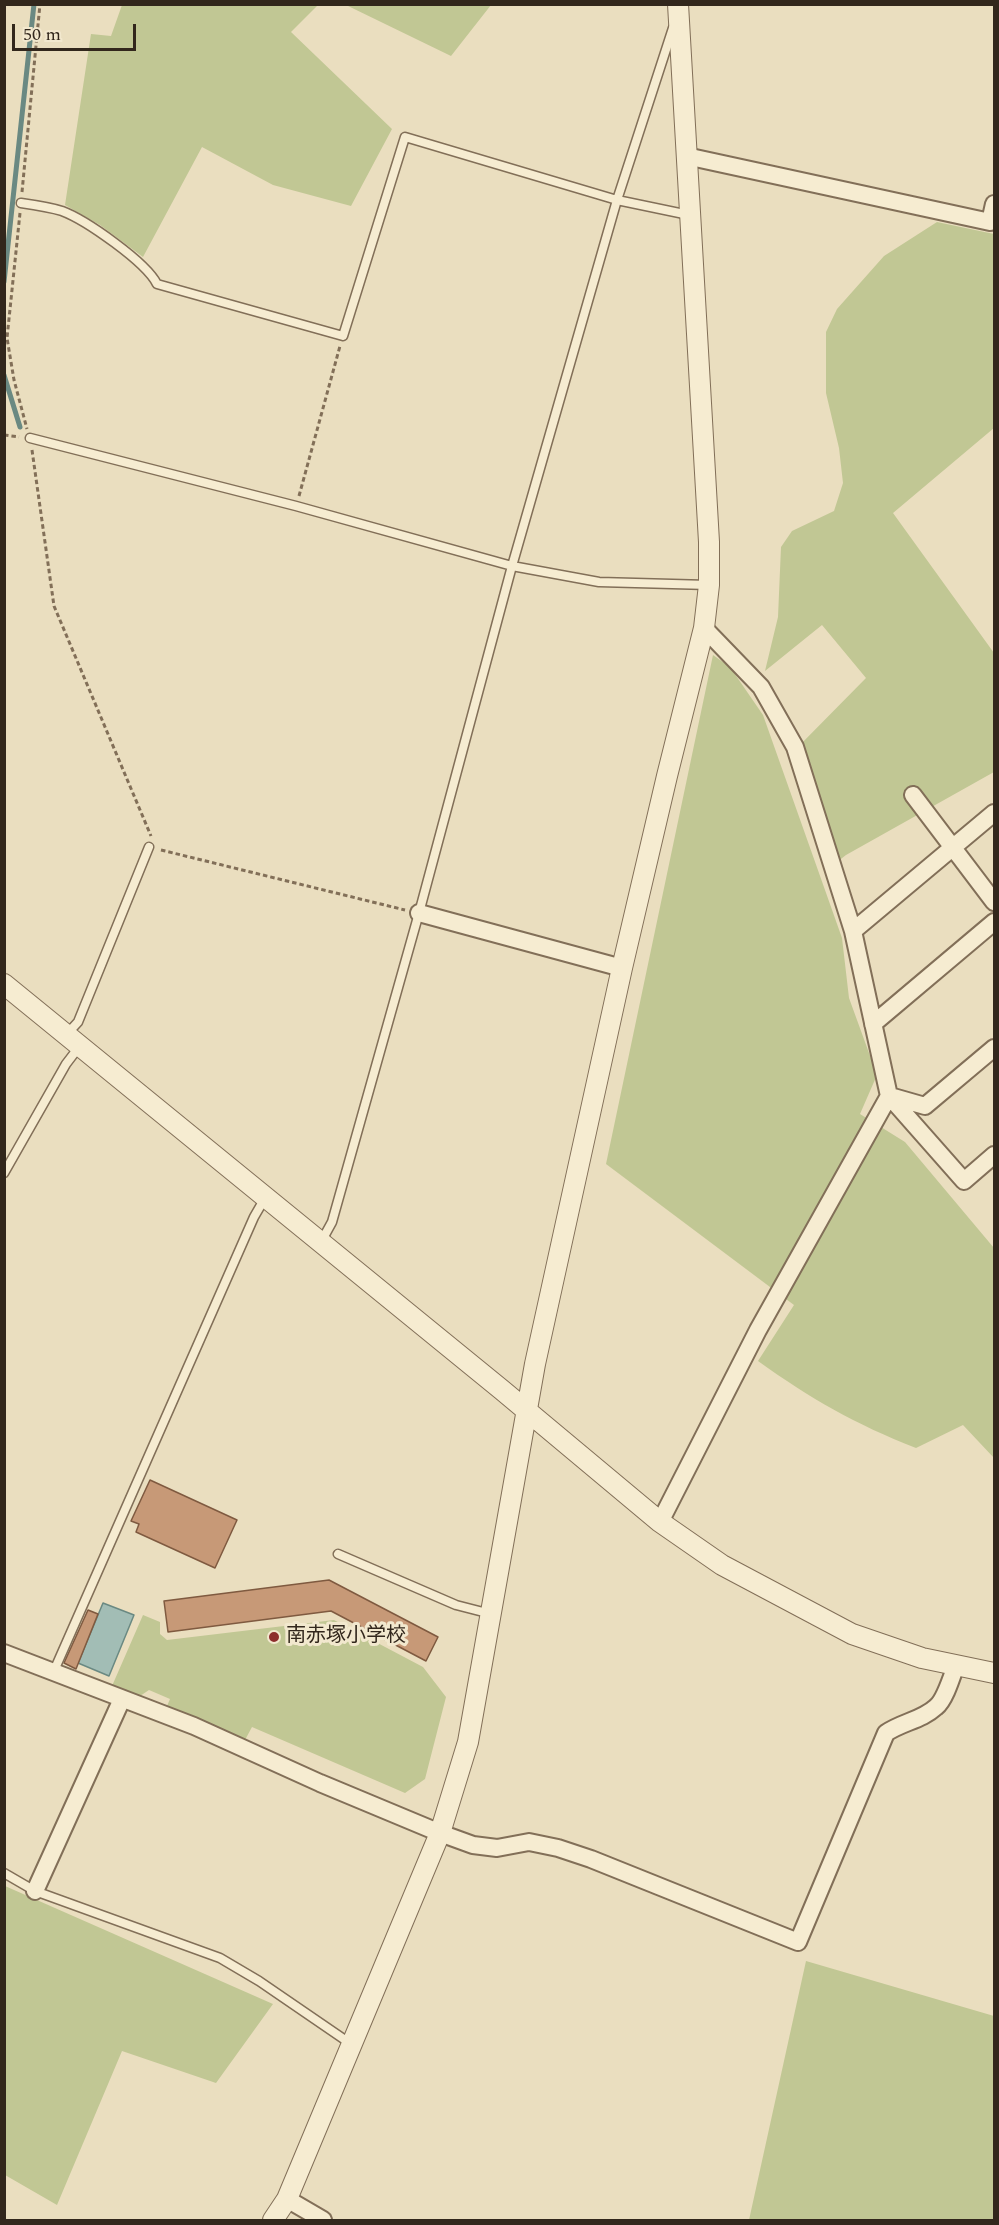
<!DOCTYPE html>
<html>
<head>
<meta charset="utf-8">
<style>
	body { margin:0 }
	#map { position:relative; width:999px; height:2225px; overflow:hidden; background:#eadebf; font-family:Spectral,serif }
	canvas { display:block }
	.frame { position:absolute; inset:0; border:6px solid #32271c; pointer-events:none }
	.scale { position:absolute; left:12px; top:24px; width:124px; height:27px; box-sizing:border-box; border:3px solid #32271c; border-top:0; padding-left:8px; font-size:18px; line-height:21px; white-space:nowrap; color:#32271c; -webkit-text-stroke:4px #f2e8ce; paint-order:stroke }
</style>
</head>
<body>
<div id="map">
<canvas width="999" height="2225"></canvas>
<div class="frame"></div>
<div class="scale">50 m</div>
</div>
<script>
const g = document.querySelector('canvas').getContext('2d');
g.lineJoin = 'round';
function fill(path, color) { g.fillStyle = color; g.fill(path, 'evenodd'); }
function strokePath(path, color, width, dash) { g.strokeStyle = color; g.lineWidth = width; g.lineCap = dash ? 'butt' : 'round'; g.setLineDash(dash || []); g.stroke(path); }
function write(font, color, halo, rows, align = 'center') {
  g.font = font + ' Spectral,"Noto Sans JP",serif'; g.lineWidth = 6; g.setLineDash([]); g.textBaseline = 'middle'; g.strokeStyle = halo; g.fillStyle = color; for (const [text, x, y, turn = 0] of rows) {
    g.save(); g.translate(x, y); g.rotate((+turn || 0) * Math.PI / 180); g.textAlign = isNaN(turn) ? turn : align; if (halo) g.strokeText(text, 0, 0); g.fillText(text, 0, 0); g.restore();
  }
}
fill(new Path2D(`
	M 122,5 L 318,5 L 291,32 L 392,129 L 351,206 L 273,185 L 202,147 L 143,257 L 100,225 L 65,205 L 91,34 L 111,36 Z
	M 346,5 L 491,4 L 491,5 L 451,56 Z
	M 937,222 L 994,234 L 994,428 L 893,513 L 994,653 L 994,772 L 846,855 L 837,862 L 795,750 L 866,678 L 822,625 L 765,671 L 778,617 L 781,547 L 792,531 L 834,511 L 843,483 L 839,448 L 826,393 L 826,332 L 837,309 L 884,256 Z
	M 713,655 L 730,667 L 763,715 L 842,938 L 849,998 L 877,1075 L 860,1114 L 905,1142 L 994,1248 L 994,1458 L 963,1425 L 916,1448 C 855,1424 811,1399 758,1361 L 794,1305 L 606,1164 Z
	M 143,1615 L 160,1622 L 160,1634 L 167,1640 L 334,1620 L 423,1667 L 446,1697 L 425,1779 L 405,1793 L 252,1727 L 245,1740 L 167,1706 L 170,1699 L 149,1690 L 140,1696 L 112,1686 Z
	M 5,1886 L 273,2004 L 216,2083 L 122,2051 L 57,2205 L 5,2175 Z
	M 806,1961 L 994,2016 L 994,2220 L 749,2220 Z`), '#c1c794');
const water = new Path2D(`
	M 103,1603 L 134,1615 L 109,1676 L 78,1663 Z`);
fill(water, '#a2bdb5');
strokePath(water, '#6a8982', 1.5);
strokePath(new Path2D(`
	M 4,282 L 34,4
	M 4,375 L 20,427`), '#6a8982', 5);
const building = new Path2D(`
	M 150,1480 L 237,1520 L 215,1568 L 136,1532 L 139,1524 L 131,1521 Z
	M 329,1580 L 438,1637 L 426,1661 L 331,1611 L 168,1632 L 164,1601 Z
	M 88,1610 L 98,1614 L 76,1669 L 64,1663 Z`);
fill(building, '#c79977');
strokePath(building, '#7f5a40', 1.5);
const service = new Path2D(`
	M 21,203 C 35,205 49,207 62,211 C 86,220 146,262 157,284 L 343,336 L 405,137 L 617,200 L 689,215
	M 30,438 L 296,506 L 512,566 L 599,582 L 709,585
	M 66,1035 L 78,1022 L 149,847
	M 4,1173 L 66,1064 L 79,1047
	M 321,1242 L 332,1222 L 419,913 L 512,566 L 617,200 L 673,28
	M 338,1554 L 456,1605 L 491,1614
	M 53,1673 L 254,1217 L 265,1198
	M 4,1873 L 35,1891 L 220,1958 L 259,1981 L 351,2044`);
const minor = new Path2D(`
	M 686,156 L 990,222 L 994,204
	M 704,628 L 761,687 L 795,747 L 853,931 L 889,1096 L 964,1181 L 994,1155
	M 913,795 L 994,902
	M 419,913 L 622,968
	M 853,931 L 994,813
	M 873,1024 L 994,922
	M 890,1096 L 925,1106 L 994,1048
	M 660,1522 L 758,1330 L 889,1096
	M 4,1653 L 194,1726 L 320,1783 L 440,1833 L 473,1845 L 497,1848 L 529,1842 L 558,1848 L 591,1859 L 798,1942 L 886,1733 C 902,1722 922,1720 936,1707 C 945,1700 952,1676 956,1665
	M 35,1891 L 122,1699
	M 287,2199 L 323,2220`);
const tertiary = new Path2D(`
	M 4,984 L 502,1390 L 660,1522 L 722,1565 L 852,1634 L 922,1658 L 994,1673
	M 273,2220 L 287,2199 L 440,1833 L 468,1742 L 535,1364 L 622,968 L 667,776 L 704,628 L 709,585 L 709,542 L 678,4`);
strokePath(service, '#826f58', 11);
strokePath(minor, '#826f58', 20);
strokePath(tertiary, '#826f58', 22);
strokePath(new Path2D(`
	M 22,192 L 40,4
	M 20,213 L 7,338 L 14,380 L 27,429
	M 4,435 L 19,437
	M 32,450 L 54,606 L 151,836
	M 299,496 L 340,346
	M 161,850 L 405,910`), '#826f58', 3, [4.5, 3]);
strokePath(service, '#f6ecd1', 8);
strokePath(minor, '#f6ecd1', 16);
strokePath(tertiary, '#f6ecd1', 20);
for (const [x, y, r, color] of [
	[274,1637,6,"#8d2d2c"]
]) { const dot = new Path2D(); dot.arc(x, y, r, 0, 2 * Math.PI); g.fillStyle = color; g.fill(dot); strokePath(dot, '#f2e8ce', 2); }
write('20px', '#32271c', '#f2e8ce', [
	["南赤塚小学校",286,1637]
], 'left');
</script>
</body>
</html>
